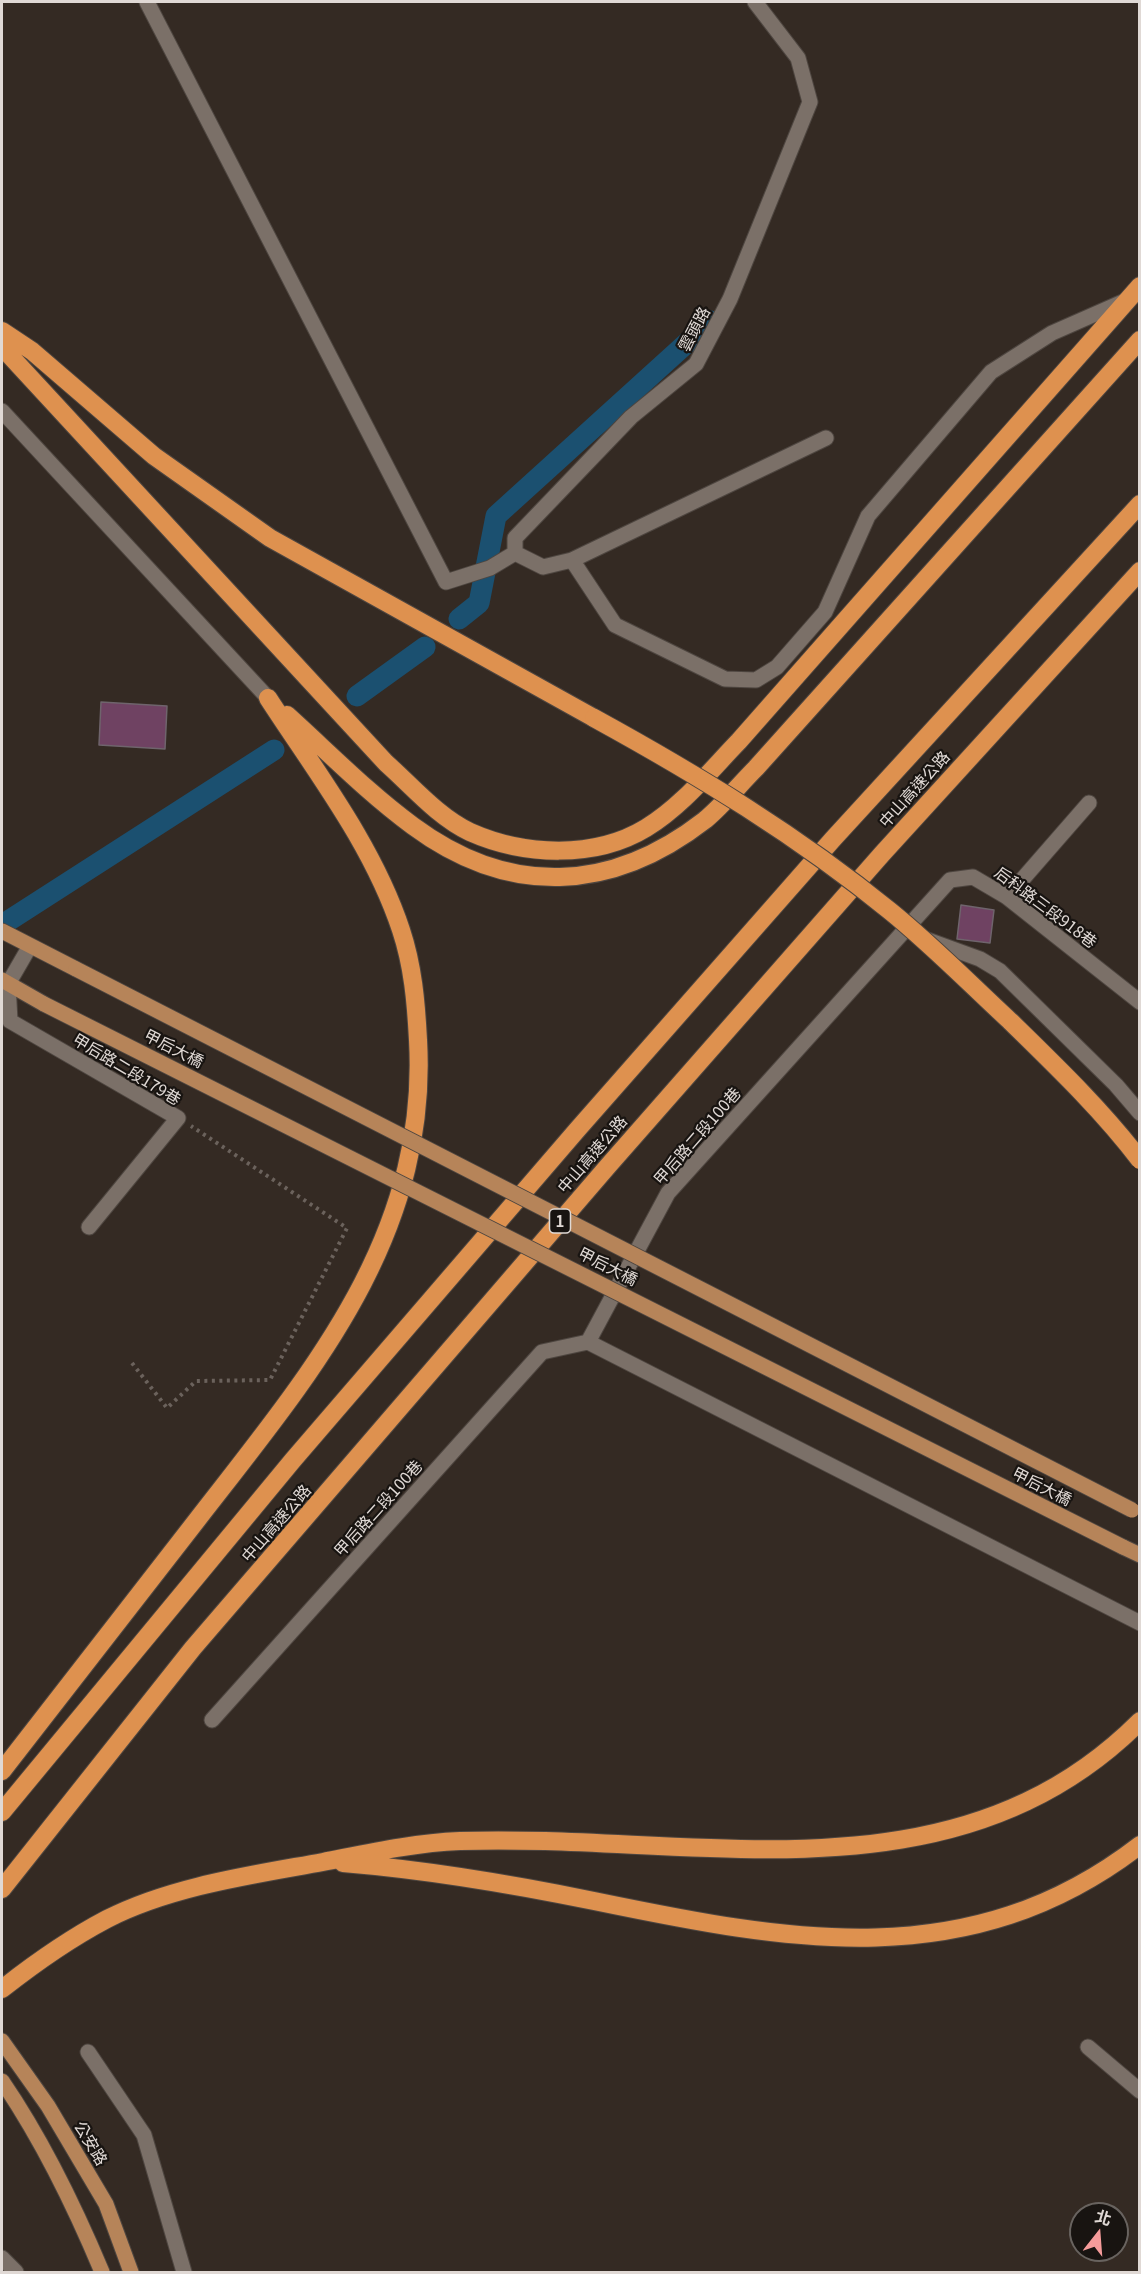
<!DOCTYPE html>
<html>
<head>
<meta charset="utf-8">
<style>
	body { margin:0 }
	#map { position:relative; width:1141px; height:2274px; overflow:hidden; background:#342a23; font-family:Georgia,"Noto Sans TC",serif }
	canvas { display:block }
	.frame { position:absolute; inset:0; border:3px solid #e0d9d5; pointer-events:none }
	.north { position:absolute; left:1069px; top:2202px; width:60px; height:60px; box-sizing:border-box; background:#181411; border:2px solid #68635f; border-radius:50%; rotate:17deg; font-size:16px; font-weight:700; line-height:24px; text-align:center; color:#e0d9d5 }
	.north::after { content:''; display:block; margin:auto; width:21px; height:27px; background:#f59b9a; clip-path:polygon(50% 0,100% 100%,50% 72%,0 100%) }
</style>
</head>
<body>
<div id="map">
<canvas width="1141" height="2274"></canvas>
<div class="frame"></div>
<div class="north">北</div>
</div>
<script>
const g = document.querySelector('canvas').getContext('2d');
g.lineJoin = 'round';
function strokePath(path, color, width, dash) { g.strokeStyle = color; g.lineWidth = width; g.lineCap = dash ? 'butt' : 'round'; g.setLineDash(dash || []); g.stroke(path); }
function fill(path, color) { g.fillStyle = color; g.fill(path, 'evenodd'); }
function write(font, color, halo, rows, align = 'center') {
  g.font = font + ' Georgia,"Noto Sans TC",serif'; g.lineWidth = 4.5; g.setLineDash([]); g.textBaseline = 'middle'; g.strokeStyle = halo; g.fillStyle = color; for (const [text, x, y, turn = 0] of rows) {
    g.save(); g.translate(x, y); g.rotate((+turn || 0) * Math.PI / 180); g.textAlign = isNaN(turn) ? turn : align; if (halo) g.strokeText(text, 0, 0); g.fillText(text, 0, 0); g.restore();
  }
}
strokePath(new Path2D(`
	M 459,619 L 479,603 L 496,516 L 711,321
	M 357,696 L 425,647
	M 2,925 L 274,750`), '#1b5070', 21);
const building = new Path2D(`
	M 101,702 L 167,706 L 165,749 L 99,745 Z
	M 961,905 L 994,910 L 990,943 L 957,939 Z`);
fill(building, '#6f4262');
strokePath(building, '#6f646c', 1.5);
const minor = new Path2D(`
	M 147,2 L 446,582 L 490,568 L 515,553
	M 2,411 L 268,698
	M 515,553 L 543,567 L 572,560 L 615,625 L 725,679 L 756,680 L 777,667 L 825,612 L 868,516 L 991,372 L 1052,333 L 1127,300
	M 515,553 L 515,538 L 631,417 L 696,364 L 730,299 L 810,102 L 798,58 L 755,2
	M 572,560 L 826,438
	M 1007,897 L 1089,803
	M 925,939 L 980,959 L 1000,971 L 1116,1085 L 1140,1113
	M 30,946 L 8,984 L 10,1021 L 178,1118 L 89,1227
	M 588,1342 L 1140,1623
	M 212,1720 L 542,1352 L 588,1342 L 668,1193 L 950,880 L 973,877 L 1007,897 L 1140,1002
	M 1088,2047 L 1140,2091
	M 88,2052 L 144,2135 L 184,2272
	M 2,2258 L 16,2272`);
const major = new Path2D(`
	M 2,931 L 76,969
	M 2,980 L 44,1004
	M 1123,1547 L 1140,1555
	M 2,2041 L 48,2106 L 106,2204 L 131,2272
	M 2,2081 C 43,2141 74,2205 102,2272`);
const highway = new Path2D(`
	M 2,331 L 32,351 L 154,456 L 270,538 L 594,718
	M 2,347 L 386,763 C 412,786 438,817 470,832 C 524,856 595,859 646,828 C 682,806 710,771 739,741 L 1140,286
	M 287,715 C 328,752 368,793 413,826 C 509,897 611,893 705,820 C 723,805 739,785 756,768 L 1140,340
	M 2,1771 C 67,1687 132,1603 197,1520 C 311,1373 429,1237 418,1040 C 416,1002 413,966 401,930 C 373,845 316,772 268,698
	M 2,1812 L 293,1460 L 577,1130 L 833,839 L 1140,504
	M 343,1863 C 428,1870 511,1884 594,1901 C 788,1941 969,1977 1140,1845
	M 2,1889 L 193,1648 L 608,1166 L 882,854 L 1140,571
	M 2,1989 C 35,1963 69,1939 107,1919 C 172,1886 252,1875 323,1862 C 369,1853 413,1843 460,1841 C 694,1833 953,1908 1140,1721`);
strokePath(minor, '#4e4640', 17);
strokePath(major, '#4e4640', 17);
strokePath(highway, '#4e4640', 20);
strokePath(new Path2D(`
	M 132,1363 L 167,1408 L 196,1381 L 270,1380 L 347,1228 L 191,1126`), '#6b625c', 4, [3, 4.5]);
strokePath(minor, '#7b7068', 15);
strokePath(major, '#b68459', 15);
strokePath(highway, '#de914f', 18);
const majorBridge = new Path2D(`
	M 76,969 L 1132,1510
	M 44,1004 L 1123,1547`);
const highwayBridge = new Path2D(`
	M 594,718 C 698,775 798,836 890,911 C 932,945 970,984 1010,1021 C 1055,1065 1102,1110 1140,1160`);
strokePath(majorBridge, '#4e4640', 17, []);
strokePath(highwayBridge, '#4e4640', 20, []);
strokePath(majorBridge, '#b68459', 15);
strokePath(highwayBridge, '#de914f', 18);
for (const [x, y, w] of [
	[560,1221,21]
]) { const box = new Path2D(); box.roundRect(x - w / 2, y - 12, w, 24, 4.5); g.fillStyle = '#181411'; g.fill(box); strokePath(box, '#e0d9d5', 1.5); }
write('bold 15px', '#e0d9d5', null, [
	["1",560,1221]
]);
write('16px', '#e0d9d5', '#181411', [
	["雲頭路",694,329,-62],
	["中山高速公路",914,789,-48],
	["后科路三段918巷",1046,907,37],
	["甲后大橋",174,1048,27],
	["甲后路二段179巷",127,1069,31],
	["甲后路二段100巷",697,1136,-49],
	["中山高速公路",592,1154,-49],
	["甲后大橋",608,1266,27],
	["甲后大橋",1042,1486,27],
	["甲后路二段100巷",378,1508,-48],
	["中山高速公路",276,1523,-49],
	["公安路",91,2143,59]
]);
</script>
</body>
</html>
